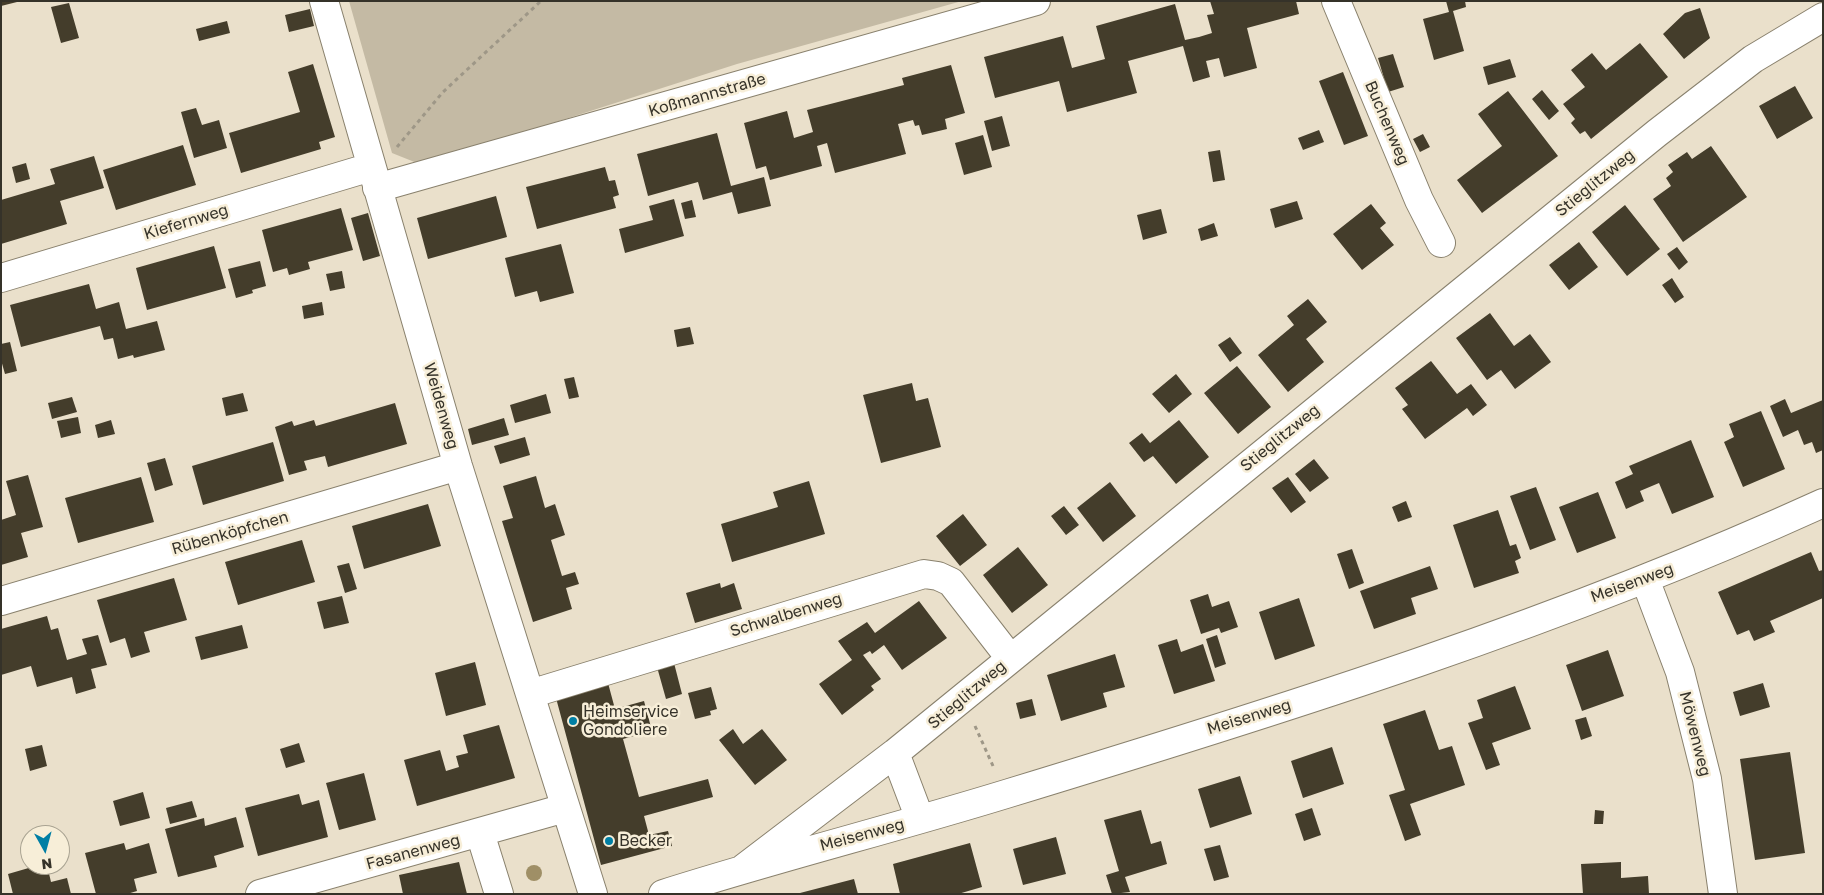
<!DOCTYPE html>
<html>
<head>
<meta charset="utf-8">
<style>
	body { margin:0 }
	#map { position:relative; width:1824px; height:895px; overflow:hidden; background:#eae0cb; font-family:"Golos Text",sans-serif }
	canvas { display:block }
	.frame { position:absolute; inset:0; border:2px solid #353229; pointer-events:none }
	.north { position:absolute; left:20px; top:825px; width:50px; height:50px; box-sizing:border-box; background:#f7eed8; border:1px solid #a9a392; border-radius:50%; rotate:173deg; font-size:14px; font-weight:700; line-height:20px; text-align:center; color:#353229 }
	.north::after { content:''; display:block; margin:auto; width:18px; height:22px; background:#007fa5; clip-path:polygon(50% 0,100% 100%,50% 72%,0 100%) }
</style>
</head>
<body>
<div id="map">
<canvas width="1824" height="895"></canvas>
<div class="frame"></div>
<div class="north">N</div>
</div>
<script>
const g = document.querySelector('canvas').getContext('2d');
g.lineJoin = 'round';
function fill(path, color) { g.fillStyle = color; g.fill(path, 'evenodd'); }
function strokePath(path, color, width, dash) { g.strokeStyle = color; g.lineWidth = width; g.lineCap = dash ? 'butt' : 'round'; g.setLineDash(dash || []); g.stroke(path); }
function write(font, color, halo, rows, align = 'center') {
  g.font = font + ' "Golos Text",sans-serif'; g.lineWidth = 5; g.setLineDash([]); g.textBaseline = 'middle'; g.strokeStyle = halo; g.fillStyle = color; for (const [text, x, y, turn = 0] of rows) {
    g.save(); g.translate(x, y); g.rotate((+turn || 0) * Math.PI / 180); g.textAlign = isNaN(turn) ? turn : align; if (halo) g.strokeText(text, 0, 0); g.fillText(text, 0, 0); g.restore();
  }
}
fill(new Path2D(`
	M 349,1 L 962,1 L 737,64 L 422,165 L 392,153 Z`), '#c4baa4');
fill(new Path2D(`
	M 1,1 L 17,1 L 17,2 L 1,6 Z
	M 1210,1 L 1296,1 L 1299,14 L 1247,28 L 1257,68 L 1224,77 L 1219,58 L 1206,61 L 1210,77 L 1193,82 L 1183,46 L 1128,61 L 1137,93 L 1067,112 L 1059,81 L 995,98 L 984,57 L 1063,36 L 1072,68 L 1105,59 L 1096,26 L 1175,4 L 1185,40 L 1199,37 L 1212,33 L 1207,15 L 1214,14 Z
	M 1446,1 L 1465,1 L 1466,7 L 1453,11 L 1464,51 L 1434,60 L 1423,19 L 1449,12 Z
	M 69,3 L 79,38 L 61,43 L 51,7 Z
	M 1700,8 L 1710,38 L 1684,59 L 1663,34 L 1685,13 Z
	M 310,9 L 314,26 L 289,32 L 285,15 Z
	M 227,21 L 230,33 L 199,41 L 196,29 Z
	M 1640,43 L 1668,77 L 1591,139 L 1585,131 L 1580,134 L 1571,123 L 1575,119 L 1563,104 L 1585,87 L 1571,70 L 1592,53 L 1606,70 Z
	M 1393,54 L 1404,87 L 1388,92 L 1378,58 Z
	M 1510,59 L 1516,77 L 1488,85 L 1483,67 Z
	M 313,64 L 335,137 L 319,142 L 321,149 L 241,173 L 229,133 L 300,112 L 288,72 Z
	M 951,65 L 965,113 L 945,119 L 947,129 L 922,135 L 919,125 L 915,126 L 913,120 L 898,124 L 906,154 L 835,173 L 827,143 L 817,146 L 822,166 L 770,180 L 766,166 L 756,169 L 744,123 L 787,111 L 794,138 L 813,132 L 807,110 L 904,85 L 902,78 Z
	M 1343,72 L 1368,136 L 1344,145 L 1319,81 Z
	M 1795,86 L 1813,118 L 1777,139 L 1759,106 Z
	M 1542,90 L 1559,111 L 1549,120 L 1532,99 Z
	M 1508,91 L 1558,156 L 1482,213 L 1457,180 L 1502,146 L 1478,114 Z
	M 196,108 L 202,125 L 219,120 L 227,148 L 194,158 L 181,112 Z
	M 1002,116 L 1010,146 L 992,151 L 984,121 Z
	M 1319,130 L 1324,142 L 1303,150 L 1298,138 Z
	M 717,133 L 731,186 L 764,177 L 771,206 L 738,214 L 732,192 L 703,200 L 698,182 L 648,196 L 637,154 Z
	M 1423,134 L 1430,147 L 1420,152 L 1413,139 Z
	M 983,135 L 992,167 L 964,175 L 955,143 Z
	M 183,145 L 196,185 L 116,210 L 103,170 Z
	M 1711,146 L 1747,197 L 1683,242 L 1653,199 L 1671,186 L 1666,178 L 1673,172 L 1668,165 L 1687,152 L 1692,159 Z
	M 1220,150 L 1225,180 L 1213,182 L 1208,152 Z
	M 94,156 L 104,188 L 60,201 L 67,224 L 1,244 L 1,200 L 55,184 L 50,169 Z
	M 26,163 L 30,179 L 16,183 L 12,167 Z
	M 605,167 L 609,181 L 615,180 L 619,195 L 613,197 L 616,208 L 537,229 L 526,187 Z
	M 496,196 L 507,237 L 428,259 L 417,218 Z
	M 674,199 L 684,236 L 625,253 L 619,229 L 653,220 L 649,206 Z
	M 692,200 L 696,217 L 685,219 L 681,203 Z
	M 1297,201 L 1303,219 L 1275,228 L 1270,209 Z
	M 1371,204 L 1386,223 L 1380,228 L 1394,245 L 1362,270 L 1333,234 Z
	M 1625,205 L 1660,249 L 1627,276 L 1592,232 Z
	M 341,208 L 353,250 L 308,262 L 310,269 L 289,275 L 287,268 L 273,272 L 262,230 Z
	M 1161,209 L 1167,233 L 1143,240 L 1137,215 Z
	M 368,213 L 380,256 L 363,261 L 351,218 Z
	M 1214,223 L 1218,236 L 1201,241 L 1198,229 Z
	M 1579,242 L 1598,267 L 1569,290 L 1549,265 Z
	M 561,244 L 574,293 L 540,302 L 537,291 L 515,297 L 505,258 Z
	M 214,246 L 226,288 L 147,310 L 136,268 Z
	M 1677,247 L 1688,262 L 1679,270 L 1667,254 Z
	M 260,261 L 266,286 L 252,290 L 253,293 L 236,298 L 228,269 Z
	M 342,271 L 345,288 L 330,291 L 326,274 Z
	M 1672,278 L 1684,297 L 1675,303 L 1662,285 Z
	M 89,284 L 96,309 L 119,302 L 126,329 L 157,321 L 165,350 L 134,358 L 133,355 L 118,359 L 113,338 L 104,340 L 100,326 L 21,347 L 10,305 Z
	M 1308,299 L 1327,322 L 1306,339 L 1324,362 L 1288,392 L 1258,355 L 1294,325 L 1287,316 Z
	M 322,302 L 324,315 L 304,319 L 302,306 Z
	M 1490,313 L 1514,346 L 1530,334 L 1551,362 L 1515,389 L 1501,370 L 1487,380 L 1456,338 Z
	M 690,327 L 694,344 L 677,347 L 674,330 Z
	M 1230,337 L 1242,353 L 1230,362 L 1218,345 Z
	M 10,342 L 17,371 L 5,374 L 1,360 L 1,344 Z
	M 1431,361 L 1457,394 L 1471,384 L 1487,405 L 1473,416 L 1467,408 L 1425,439 L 1402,409 L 1408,405 L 1395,388 Z
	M 1237,366 L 1271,407 L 1238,434 L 1204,393 Z
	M 1176,374 L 1192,394 L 1169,413 L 1152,394 Z
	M 574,377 L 579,397 L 569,399 L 564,379 Z
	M 912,383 L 916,401 L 928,398 L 941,447 L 881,463 L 863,395 Z
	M 243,393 L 248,411 L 226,416 L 222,398 Z
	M 546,394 L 551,413 L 515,423 L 510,405 Z
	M 72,397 L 77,412 L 52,419 L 48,403 Z
	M 1785,399 L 1791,413 L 1823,400 L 1823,450 L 1816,453 L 1812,442 L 1804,445 L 1798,430 L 1783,437 L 1770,406 Z
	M 395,403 L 407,444 L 328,467 L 325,456 L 304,461 L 307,470 L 289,475 L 275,427 L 292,421 L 294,426 L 314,420 L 316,426 Z
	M 1761,411 L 1785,469 L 1743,487 L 1724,442 L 1734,437 L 1729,424 Z
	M 78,417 L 81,433 L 61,438 L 57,421 Z
	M 504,418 L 509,435 L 472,445 L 468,429 Z
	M 111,420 L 115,434 L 98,438 L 95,425 Z
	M 1179,420 L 1209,457 L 1176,484 L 1153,456 L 1144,462 L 1129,443 L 1142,433 L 1150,443 Z
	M 525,437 L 530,455 L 500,464 L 494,446 Z
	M 1691,440 L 1714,497 L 1672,514 L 1659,483 L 1640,491 L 1644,501 L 1626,509 L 1615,482 L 1633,474 L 1629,466 Z
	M 273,442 L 284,481 L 203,505 L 192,466 Z
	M 165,458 L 173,485 L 155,491 L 147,463 Z
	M 1314,459 L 1329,478 L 1310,492 L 1295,474 Z
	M 28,475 L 43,527 L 21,533 L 28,557 L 1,565 L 1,520 L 16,515 L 6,481 Z
	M 536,476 L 545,508 L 555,504 L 565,535 L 551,540 L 562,576 L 575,572 L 579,584 L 566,588 L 572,609 L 533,622 L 502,521 L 513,518 L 503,486 Z
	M 141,477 L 154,522 L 78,543 L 65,498 Z
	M 1288,477 L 1306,502 L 1291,513 L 1272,488 Z
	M 809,481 L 825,534 L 732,562 L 721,524 L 778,507 L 773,492 Z
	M 1110,482 L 1136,516 L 1103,542 L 1077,508 Z
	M 1536,487 L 1556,540 L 1530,550 L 1510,496 Z
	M 1598,492 L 1616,538 L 1577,553 L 1559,507 Z
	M 1406,501 L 1412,517 L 1398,522 L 1392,507 Z
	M 428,504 L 441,546 L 364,569 L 352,526 Z
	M 1064,506 L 1079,525 L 1066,535 L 1051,516 Z
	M 1498,510 L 1510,546 L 1516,544 L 1521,558 L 1515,561 L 1519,573 L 1474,588 L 1453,525 Z
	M 963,514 L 987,545 L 960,566 L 936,536 Z
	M 302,540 L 315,582 L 238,605 L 225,562 Z
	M 1018,547 L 1048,585 L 1012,613 L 983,575 Z
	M 1352,549 L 1364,583 L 1349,589 L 1337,554 Z
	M 1811,552 L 1819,571 L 1823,570 L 1823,598 L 1770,621 L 1775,632 L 1754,641 L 1749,630 L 1737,635 L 1718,592 Z
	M 349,563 L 357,589 L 345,593 L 337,566 Z
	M 1430,566 L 1438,589 L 1411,598 L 1416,614 L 1374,629 L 1360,591 Z
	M 174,578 L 187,620 L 144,632 L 150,652 L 131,658 L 125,638 L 110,643 L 97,600 Z
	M 720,583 L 721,588 L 734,583 L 742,609 L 695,623 L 686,593 Z
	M 1208,594 L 1212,607 L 1229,601 L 1238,627 L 1221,633 L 1219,628 L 1201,634 L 1190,600 Z
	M 342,596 L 349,623 L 324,629 L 317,602 Z
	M 1299,598 L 1315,646 L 1275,660 L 1259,612 Z
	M 919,601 L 947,638 L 902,670 L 884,645 L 872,654 L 870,651 L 863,655 L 881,679 L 871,686 L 874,690 L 842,715 L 819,684 L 852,660 L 838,641 L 867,622 L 875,633 Z
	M 47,616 L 51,630 L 58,628 L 67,660 L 87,654 L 82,639 L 98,635 L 107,665 L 91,669 L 96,688 L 76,694 L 72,677 L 37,687 L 31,666 L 1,675 L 1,629 Z
	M 242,625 L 248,648 L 201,660 L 195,637 Z
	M 1217,635 L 1226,664 L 1215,668 L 1206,639 Z
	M 1177,639 L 1181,652 L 1203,644 L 1215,681 L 1174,694 L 1158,645 Z
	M 1608,650 L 1624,696 L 1582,711 L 1566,665 Z
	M 1115,654 L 1125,687 L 1103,693 L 1107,707 L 1061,721 L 1047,675 Z
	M 475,662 L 486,705 L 446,716 L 435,673 Z
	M 674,663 L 682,694 L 666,699 L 657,667 Z
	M 608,683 L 615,709 L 644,701 L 652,731 L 623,739 L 639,797 L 708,779 L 713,797 L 644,816 L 649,835 L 668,831 L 672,846 L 601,865 L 556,698 Z
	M 1763,683 L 1770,707 L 1740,716 L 1733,692 Z
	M 1515,686 L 1531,729 L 1492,743 L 1500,765 L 1486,770 L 1468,723 L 1483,718 L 1477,700 Z
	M 711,687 L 717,709 L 710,711 L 711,715 L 695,719 L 688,693 Z
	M 1032,699 L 1036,715 L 1020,719 L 1016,703 Z
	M 1425,710 L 1439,750 L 1452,746 L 1465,785 L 1410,804 L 1421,835 L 1405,841 L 1389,795 L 1405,790 L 1383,724 Z
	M 1586,717 L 1592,736 L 1581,740 L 1575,720 Z
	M 499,725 L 515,778 L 417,806 L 404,760 L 440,750 L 446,771 L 459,767 L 456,756 L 468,753 L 463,735 Z
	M 733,729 L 743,744 L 762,729 L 787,760 L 755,785 L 719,740 Z
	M 299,743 L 305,762 L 286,768 L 280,749 Z
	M 42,745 L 47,766 L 30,771 L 25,749 Z
	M 1332,747 L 1344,784 L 1303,798 L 1291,761 Z
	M 1790,752 L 1805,853 L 1755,860 L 1740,759 Z
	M 364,773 L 376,820 L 339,830 L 326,783 Z
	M 1240,776 L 1252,814 L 1210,828 L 1198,789 Z
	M 143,792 L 150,818 L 120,826 L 113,801 Z
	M 299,794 L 302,805 L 319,800 L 328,837 L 258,856 L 245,808 Z
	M 192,801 L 197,817 L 170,824 L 166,808 Z
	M 1312,808 L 1321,835 L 1304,841 L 1295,814 Z
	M 1141,810 L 1151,844 L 1161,841 L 1167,864 L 1125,877 L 1130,892 L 1112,894 L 1106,875 L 1119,871 L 1104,820 Z
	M 1595,810 L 1604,811 L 1603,824 L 1594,824 Z
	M 236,817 L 244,847 L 214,856 L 217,867 L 178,877 L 165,829 L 204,818 L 205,826 Z
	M 1056,837 L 1066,874 L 1023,885 L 1013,849 Z
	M 124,843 L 126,850 L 149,843 L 157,873 L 134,879 L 137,891 L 127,894 L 96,894 L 85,853 Z
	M 970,843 L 982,887 L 958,894 L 900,894 L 893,864 Z
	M 1220,845 L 1229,877 L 1214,881 L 1204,849 Z
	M 459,862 L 467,894 L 403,894 L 399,875 Z
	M 1621,862 L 1621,878 L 1648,876 L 1649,894 L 1583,894 L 1581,864 Z
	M 39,865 L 47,865 L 51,882 L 67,878 L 71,894 L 13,894 L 8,874 Z
	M 854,879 L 858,894 L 801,894 L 800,893 Z`), '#443d2b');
const minor = new Path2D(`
	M 324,1 L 458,466 L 593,894
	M 1336,1 L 1419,200 L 1441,243
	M 377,188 L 1036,1
	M 1,278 L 371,167
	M 1645,579 L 1680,672 L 1707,779 L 1723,894
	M 1,601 L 458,466
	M 530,694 L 924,574 L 938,576 L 951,582 L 1010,658
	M 895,753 L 920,819
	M 480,833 L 499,894
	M 744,868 L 895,753 L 1657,133 L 1753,59 L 1823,17
	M 260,894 L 565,808
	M 663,894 C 776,858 892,829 1006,794 C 1282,710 1560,623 1823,503`);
strokePath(minor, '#89816d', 30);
strokePath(new Path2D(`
	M 397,147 L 443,92 L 541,1
	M 975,726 L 993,766`), '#9e9787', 3, [4, 4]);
strokePath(minor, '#fff', 28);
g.fillStyle = '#9f8f66';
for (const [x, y] of [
	[534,873]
]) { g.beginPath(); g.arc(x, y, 8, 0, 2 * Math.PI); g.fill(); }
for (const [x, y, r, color] of [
	[573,721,5,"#007fa5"],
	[609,841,5,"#007fa5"]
]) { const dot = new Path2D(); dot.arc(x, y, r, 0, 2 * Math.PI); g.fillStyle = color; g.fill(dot); strokePath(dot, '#f7eed8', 2); }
write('16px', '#353229', '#f7eed8', [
	["Koßmannstraße",707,95,-16],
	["Buchenweg",1387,123,67],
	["Stieglitzweg",1595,183,-39],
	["Kiefernweg",186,222,-17],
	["Weidenweg",441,406,74],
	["Stieglitzweg",1280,438,-39],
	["Rübenköpfchen",230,533,-16],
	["Meisenweg",1632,583,-20],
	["Schwalbenweg",786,615,-17],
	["Stieglitzweg",967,695,-40],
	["Meisenweg",1249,717,-17],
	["Möwenweg",1695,734,76],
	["Meisenweg",862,835,-15],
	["Fasanenweg",413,852,-15]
]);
write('16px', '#353229', '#f7eed8', [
	["Heimservice",583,712],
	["Gondoliere",583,730],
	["Becker",619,841]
], 'left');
</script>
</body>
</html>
